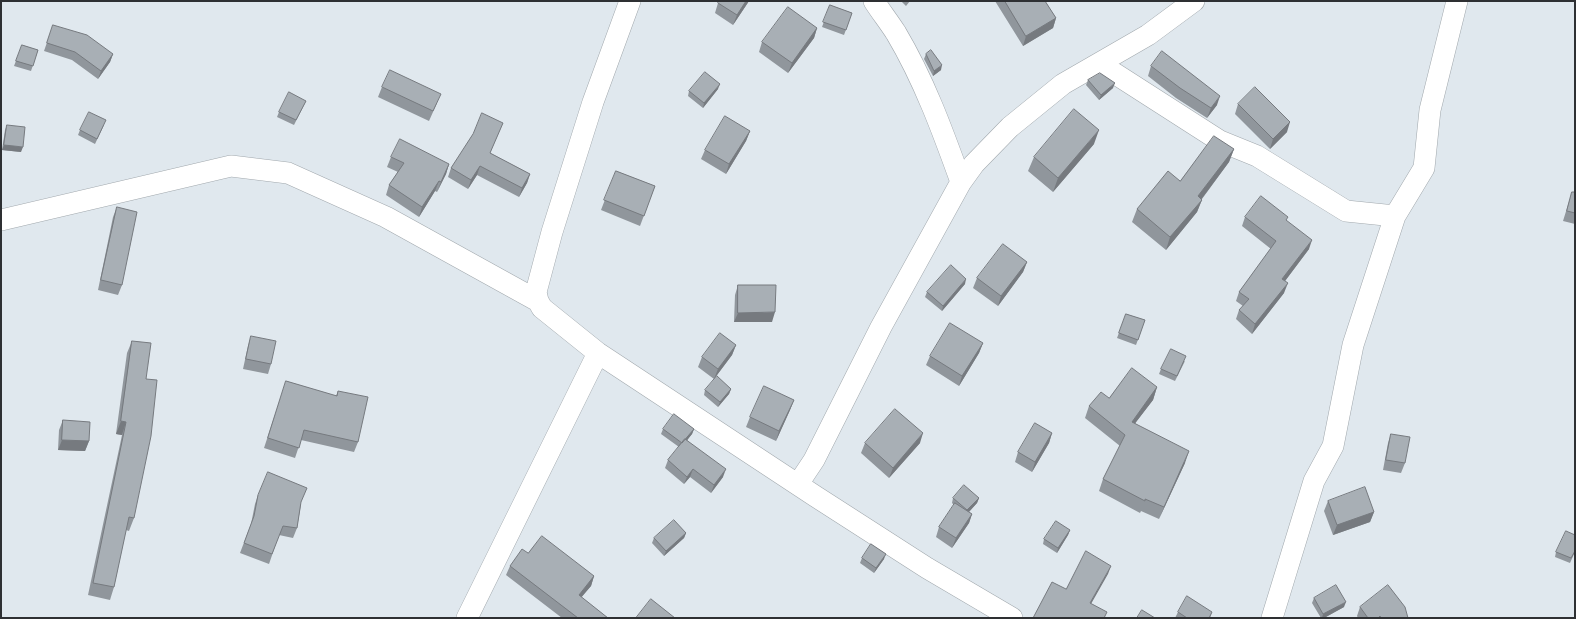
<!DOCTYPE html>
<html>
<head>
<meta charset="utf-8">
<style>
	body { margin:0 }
	#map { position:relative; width:1576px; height:619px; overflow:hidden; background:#e0e8ee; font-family:Mulish,sans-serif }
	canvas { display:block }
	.frame { position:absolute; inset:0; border:2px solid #2e3033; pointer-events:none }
</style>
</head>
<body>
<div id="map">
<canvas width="1576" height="619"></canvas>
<div class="frame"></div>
</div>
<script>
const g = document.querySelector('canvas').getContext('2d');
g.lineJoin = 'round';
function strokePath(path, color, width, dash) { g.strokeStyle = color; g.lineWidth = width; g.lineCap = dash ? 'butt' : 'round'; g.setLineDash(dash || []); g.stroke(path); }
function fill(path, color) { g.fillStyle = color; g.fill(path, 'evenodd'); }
const minor = new Path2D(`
	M 630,1 L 593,102 L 552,232 L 536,292 L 538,301 L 542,308 L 598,353 L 815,496 L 927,568 L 1012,618
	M 874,1 C 881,12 889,22 896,33 C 924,80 943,132 961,182
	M 1100,64 L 1220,141 L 1257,156 L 1346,211 L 1395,216
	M 1,220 L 231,166 L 288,173 L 386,217 L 538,301
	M 798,484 L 814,460 L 881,327 L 961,182 L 974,164 L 1010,127 L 1063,84 L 1148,35 L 1194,1
	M 467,618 L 598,353
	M 1272,618 L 1314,481 L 1333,446 L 1353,345 L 1395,216 L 1424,168 L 1430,110 L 1457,1`);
strokePath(minor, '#a1a8ad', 22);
strokePath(minor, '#fff', 21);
fill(new Path2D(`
	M 749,1 L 733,25 L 715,13 L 718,3 Z
	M 901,1 L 910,1 L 906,6 Z
	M 995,1 L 1045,1 L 1056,18 L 1053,28 L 1023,46 Z
	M 830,5 L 852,13 L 844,35 L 822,27 Z
	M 53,25 L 113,54 L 110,62 L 98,79 L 72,60 L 44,51 Z
	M 817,28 L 814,38 L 788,73 L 759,52 L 762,42 Z
	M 22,45 L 38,50 L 31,71 L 14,66 Z
	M 926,54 L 941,70 L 933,76 L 924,59 Z
	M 1151,66 L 1217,105 L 1207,118 L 1176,98 L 1148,76 Z
	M 1088,80 L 1113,88 L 1099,100 L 1086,85 Z
	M 382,87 L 437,103 L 429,121 L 378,97 Z
	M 718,89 L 703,108 L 688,96 L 689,91 Z
	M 306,101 L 294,125 L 277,117 L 279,112 Z
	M 1238,104 L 1287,132 L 1270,149 L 1235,114 Z
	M 503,123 L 490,153 L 530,174 L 527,183 L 519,197 L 477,175 L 468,189 L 448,177 L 451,168 Z
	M 7,125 L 21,152 L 2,150 L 5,130 Z
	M 104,125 L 95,144 L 78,135 L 80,130 Z
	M 750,131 L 746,141 L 726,174 L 701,159 L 705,150 Z
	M 1094,144 L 1053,192 L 1028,171 L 1034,157 Z
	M 1234,149 L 1229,162 L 1202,199 L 1197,212 L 1166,250 L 1132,222 L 1137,209 L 1180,181 Z
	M 391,157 L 449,164 L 446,174 L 437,192 L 435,191 L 419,217 L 386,195 L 389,185 L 398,172 L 387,167 Z
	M 616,171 L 655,186 L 640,226 L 601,210 Z
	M 1572,192 L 1575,192 L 1575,224 L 1563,221 Z
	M 117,207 L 122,285 L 118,295 L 98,290 L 113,217 Z
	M 1245,217 L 1287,221 L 1309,249 L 1285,281 L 1284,293 L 1252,334 L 1236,319 L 1239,310 L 1243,306 L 1236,301 L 1239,292 L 1271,249 L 1242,226 Z
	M 1027,262 L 1023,272 L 998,306 L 973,288 L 977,278 Z
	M 965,284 L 942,311 L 925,297 L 927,292 Z
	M 738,285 L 772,322 L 734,322 L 735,295 Z
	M 1126,314 L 1145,320 L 1136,345 L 1117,338 Z
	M 251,336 L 271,364 L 268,374 L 243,369 L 248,346 Z
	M 132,341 L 146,379 L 134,518 L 129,531 L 126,530 L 114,587 L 110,600 L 88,595 L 122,435 L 116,434 L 127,353 Z
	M 983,343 L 979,353 L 959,386 L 926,365 L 930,356 Z
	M 736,345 L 732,355 L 714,379 L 698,367 L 702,357 Z
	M 1185,361 L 1175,381 L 1159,374 L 1161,369 Z
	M 286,381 L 336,396 L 338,391 L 358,442 L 354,452 L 301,440 L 295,458 L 264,448 Z
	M 1157,387 L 1153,400 L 1135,423 L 1185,463 L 1159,519 L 1141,511 L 1140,513 L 1099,491 L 1103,479 L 1120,446 L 1085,418 L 1089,406 L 1109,398 Z
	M 731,389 L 729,394 L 718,407 L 704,395 L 705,390 Z
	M 794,400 L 790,410 L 776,441 L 746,427 L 750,417 Z
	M 63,420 L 89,441 L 85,451 L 58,450 L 59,430 Z
	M 663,429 L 694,429 L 692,434 L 687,440 L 723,477 L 711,493 L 690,477 L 684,484 L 665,468 L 668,460 L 679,447 L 661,434 Z
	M 1052,433 L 1049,443 L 1032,472 L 1015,462 L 1018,452 Z
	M 1391,434 L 1405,463 L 1401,473 L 1383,470 L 1388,443 Z
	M 865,443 L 920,443 L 889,478 L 861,453 Z
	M 258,495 L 301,504 L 297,528 L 293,538 L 279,535 L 269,564 L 240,553 L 251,524 L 255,504 Z
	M 953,498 L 979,498 L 977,503 L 969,512 L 972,514 L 969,523 L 952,548 L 936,537 L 939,527 L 954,505 L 952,503 Z
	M 1328,501 L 1374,512 L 1370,522 L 1333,535 L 1324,511 Z
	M 1070,530 L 1068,535 L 1057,553 L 1043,544 L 1044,539 Z
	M 686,533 L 684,538 L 664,556 L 652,543 L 654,538 Z
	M 1556,552 L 1575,552 L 1570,563 L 1555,557 Z
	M 528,553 L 594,576 L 591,586 L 581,597 L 608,618 L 562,618 L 506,575 L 510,566 Z
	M 862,558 L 884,559 L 874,573 L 860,563 Z
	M 1314,598 L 1344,607 L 1324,618 L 1321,618 L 1312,603 Z
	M 1360,607 L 1408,618 L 1358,618 L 1357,616 Z
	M 1178,612 L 1212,612 L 1210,618 L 1175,618 Z`), '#90969c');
fill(new Path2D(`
	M 746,1 L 749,1 L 733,25 L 737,15 Z
	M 1056,18 L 1053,28 L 1023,46 L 1026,36 Z
	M 817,28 L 814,38 L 788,73 L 792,63 Z
	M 113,54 L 110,62 L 98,79 L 101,71 Z
	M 942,65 L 941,70 L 933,76 L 934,71 Z
	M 1115,83 L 1113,88 L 1099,100 L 1101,95 Z
	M 720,84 L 718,89 L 703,108 L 704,103 Z
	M 1220,96 L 1217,105 L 1207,118 L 1211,108 Z
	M 1290,122 L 1287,132 L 1270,149 L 1273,139 Z
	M 1099,130 L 1094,144 L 1053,192 L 1058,178 Z
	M 750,131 L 746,141 L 726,174 L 729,164 Z
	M 4,145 L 23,147 L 21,152 L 2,150 Z
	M 1234,149 L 1229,162 L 1194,209 L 1198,196 Z
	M 449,164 L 446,174 L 437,192 L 441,182 Z
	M 480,166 L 477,175 L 468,189 L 471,180 Z
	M 530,174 L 527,183 L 519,197 L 522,188 Z
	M 439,181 L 435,191 L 419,217 L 422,207 Z
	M 1202,200 L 1197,212 L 1166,250 L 1170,237 Z
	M 1312,240 L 1309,249 L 1279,289 L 1282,279 Z
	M 1027,262 L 1023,272 L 998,306 L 1001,296 Z
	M 966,279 L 965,284 L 942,311 L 943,306 Z
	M 1288,283 L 1284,293 L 1252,334 L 1255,324 Z
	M 775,312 L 772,322 L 734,322 L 738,313 Z
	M 983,343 L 979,353 L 959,386 L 962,376 Z
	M 736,345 L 732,355 L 714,379 L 718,369 Z
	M 1157,387 L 1153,400 L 1127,434 L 1132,422 Z
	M 731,389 L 729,394 L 718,407 L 720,402 Z
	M 794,400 L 790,410 L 776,441 L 779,431 Z
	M 121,421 L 126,422 L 122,435 L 116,434 Z
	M 694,429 L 692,434 L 681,448 L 682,443 Z
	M 923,433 L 920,443 L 889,478 L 893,468 Z
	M 1052,433 L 1049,443 L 1032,472 L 1035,462 Z
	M 62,440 L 89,441 L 85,451 L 58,450 Z
	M 1189,451 L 1185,463 L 1159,519 L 1164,507 Z
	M 693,469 L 690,477 L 684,484 L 687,477 Z
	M 726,469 L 723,477 L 711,493 L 714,485 Z
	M 979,498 L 977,503 L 966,515 L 967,510 Z
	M 1374,512 L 1370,522 L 1333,535 L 1337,525 Z
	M 972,514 L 969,523 L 952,548 L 956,538 Z
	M 1070,530 L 1068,535 L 1057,553 L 1058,548 Z
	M 686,533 L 684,538 L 664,556 L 666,551 Z
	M 886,554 L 884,559 L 874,573 L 876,568 Z
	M 1111,566 L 1108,574 L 1087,611 L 1090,603 Z
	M 594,576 L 591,586 L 575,605 L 579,595 Z
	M 1346,602 L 1344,607 L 1324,618 L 1322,618 L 1323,614 Z`), '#767a7f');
const building = new Path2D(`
	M 719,1 L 746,1 L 737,15 L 718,3 Z
	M 1005,1 L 1045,1 L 1056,18 L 1026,36 Z
	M 830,5 L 852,13 L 846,30 L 823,22 Z
	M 788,7 L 817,28 L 792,63 L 762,42 Z
	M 53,25 L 87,35 L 113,54 L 101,71 L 75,52 L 47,43 Z
	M 22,45 L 38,50 L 33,66 L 16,61 Z
	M 931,50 L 942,65 L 934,71 L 926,54 Z
	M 1162,51 L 1220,96 L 1211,108 L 1180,88 L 1151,66 Z
	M 390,70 L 441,94 L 433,111 L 382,87 Z
	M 705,72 L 720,84 L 704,103 L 689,91 Z
	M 1100,73 L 1115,83 L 1101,95 L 1088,80 Z
	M 1255,87 L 1290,122 L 1273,139 L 1238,104 Z
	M 289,92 L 306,101 L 296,120 L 279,112 Z
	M 1074,109 L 1099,130 L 1058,178 L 1034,157 Z
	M 89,112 L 106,120 L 97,139 L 80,130 Z
	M 482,113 L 503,123 L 490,153 L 530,174 L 522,188 L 480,166 L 471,180 L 451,168 L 473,134 Z
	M 725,116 L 750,131 L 729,164 L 705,150 Z
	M 7,125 L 25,127 L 23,147 L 4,145 Z
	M 1214,136 L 1234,149 L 1198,196 L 1202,200 L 1170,237 L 1137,209 L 1168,171 L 1180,181 Z
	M 400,139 L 449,164 L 441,182 L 439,181 L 422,207 L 389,185 L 404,163 L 391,157 Z
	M 616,171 L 655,186 L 644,216 L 604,200 Z
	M 1572,192 L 1575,192 L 1575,213 L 1567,211 Z
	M 1261,196 L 1288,217 L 1286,220 L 1312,240 L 1282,279 L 1288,283 L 1255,324 L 1239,310 L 1249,299 L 1239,292 L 1276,241 L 1245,217 Z
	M 117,207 L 137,212 L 122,285 L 101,280 Z
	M 1003,244 L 1027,262 L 1001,296 L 977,278 Z
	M 951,265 L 966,279 L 943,306 L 927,292 Z
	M 738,285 L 776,285 L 775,312 L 738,313 Z
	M 1126,314 L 1145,320 L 1138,340 L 1119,333 Z
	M 950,323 L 983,343 L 962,376 L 930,356 Z
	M 720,333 L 736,345 L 718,369 L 702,357 Z
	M 251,336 L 276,341 L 271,364 L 246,359 Z
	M 132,341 L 151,343 L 146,379 L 157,380 L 151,436 L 134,518 L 129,517 L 114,587 L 93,583 L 126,422 L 121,421 Z
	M 1171,349 L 1186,356 L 1177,376 L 1161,369 Z
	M 1132,368 L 1157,387 L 1132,422 L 1189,451 L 1164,507 L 1145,499 L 1145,501 L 1103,479 L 1125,435 L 1089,406 L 1101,392 L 1109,398 Z
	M 717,376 L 731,389 L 720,402 L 705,390 Z
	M 286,381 L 337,396 L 338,391 L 368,397 L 358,442 L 304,430 L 299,448 L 268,438 Z
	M 764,386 L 794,400 L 779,431 L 750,417 Z
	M 895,409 L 923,433 L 893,468 L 865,443 Z
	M 674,414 L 694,429 L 682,443 L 663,429 Z
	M 63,420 L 90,422 L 89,441 L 62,440 Z
	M 1035,423 L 1052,433 L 1035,462 L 1018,452 Z
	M 1391,434 L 1410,437 L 1405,463 L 1386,460 Z
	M 685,439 L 726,469 L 714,485 L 693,469 L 687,477 L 668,460 Z
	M 268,472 L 307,488 L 301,502 L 297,528 L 283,526 L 272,554 L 244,543 L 254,516 L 258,495 Z
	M 964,485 L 979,498 L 967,510 L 953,498 Z
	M 1365,487 L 1374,512 L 1337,525 L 1328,501 Z
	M 955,503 L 972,514 L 956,538 L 939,527 Z
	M 674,520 L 686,533 L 666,551 L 654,538 Z
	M 1056,521 L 1070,530 L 1058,548 L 1044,539 Z
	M 1566,531 L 1575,535 L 1575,551 L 1571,558 L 1556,552 Z
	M 542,536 L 594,576 L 579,595 L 608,618 L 578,618 L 510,566 L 522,549 L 528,553 Z
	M 871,544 L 886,554 L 876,568 L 862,558 Z
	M 1086,551 L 1111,566 L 1090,603 L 1107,612 L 1104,618 L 1033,618 L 1052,582 L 1066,589 Z
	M 1336,585 L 1346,602 L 1323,614 L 1314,598 Z
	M 1388,585 L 1405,607 L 1408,618 L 1381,618 L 1380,616 L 1378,618 L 1368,618 L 1360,607 Z
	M 1187,596 L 1212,612 L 1209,618 L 1187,618 L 1178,612 Z
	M 651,599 L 675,618 L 636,618 Z
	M 1142,610 L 1155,618 L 1137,618 Z`);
fill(building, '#a8afb5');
strokePath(building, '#767a7f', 1);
</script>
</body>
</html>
